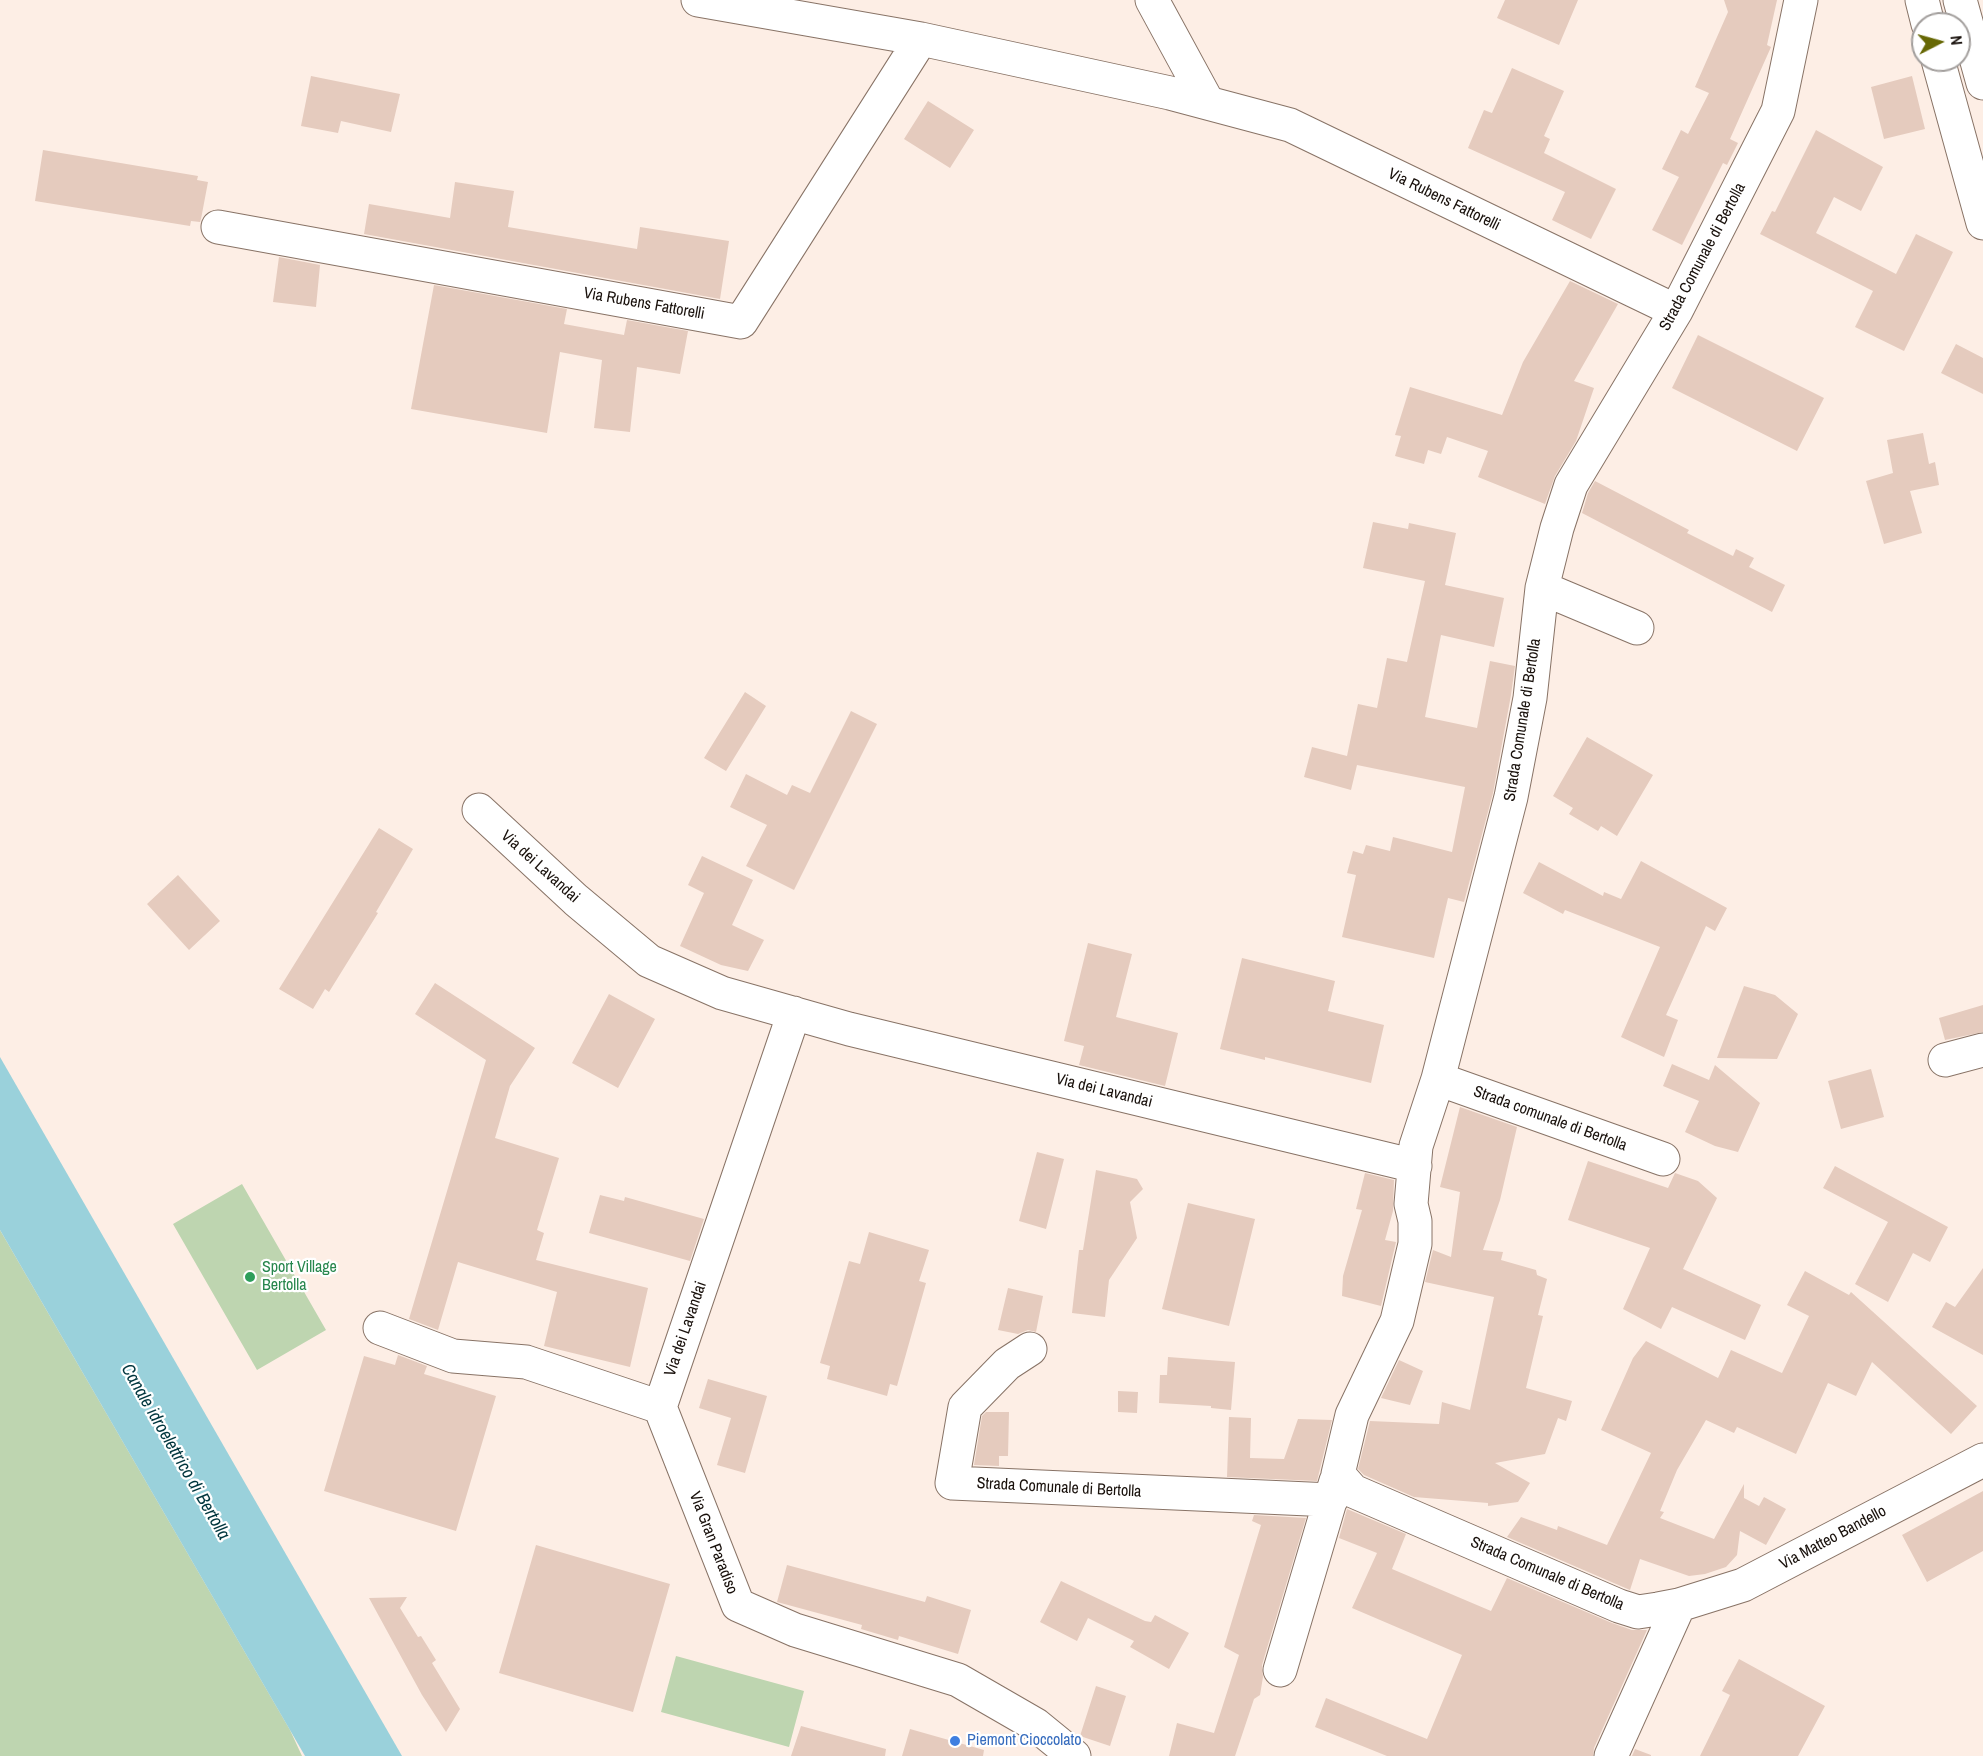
<!DOCTYPE html>
<html>
<head>
<meta charset="utf-8">
<style>
	body { margin:0 }
	#map { position:relative; width:1983px; height:1756px; overflow:hidden; background:#fdeee5; font-family:"Archivo Narrow",sans-serif }
	canvas { display:block }
	.north { position:absolute; left:1911px; top:12px; width:60px; height:60px; box-sizing:border-box; background:#fff; border:2px solid #a39f9d; border-radius:50%; rotate:84deg; font-size:16px; font-weight:700; line-height:24px; text-align:center; color:#18100b }
	.north::after { content:''; display:block; margin:auto; width:21px; height:27px; background:#676805; clip-path:polygon(50% 0,100% 100%,50% 72%,0 100%) }
</style>
</head>
<body>
<div id="map">
<canvas width="1983" height="1756"></canvas>
<div class="north">N</div>
</div>
<script>
const g = document.querySelector('canvas').getContext('2d');
g.lineJoin = 'round';
function fill(path, color) { g.fillStyle = color; g.fill(path, 'evenodd'); }
function strokePath(path, color, width, dash) { g.strokeStyle = color; g.lineWidth = width; g.lineCap = dash ? 'butt' : 'round'; g.setLineDash(dash || []); g.stroke(path); }
function write(font, color, halo, rows, align = 'center') {
  g.font = font + ' "Archivo Narrow",sans-serif'; g.lineWidth = 4.5; g.setLineDash([]); g.textBaseline = 'middle'; g.strokeStyle = halo; g.fillStyle = color; for (const [text, x, y, turn = 0] of rows) {
    g.save(); g.translate(x, y); g.rotate((+turn || 0) * Math.PI / 180); g.textAlign = isNaN(turn) ? turn : align; if (halo) g.strokeText(text, 0, 0); g.fillText(text, 0, 0); g.restore();
  }
}
fill(new Path2D(`
	M 242,1184 L 326,1330 L 257,1370 L 173,1224 Z
	M 0,1230 L 290,1730 L 302,1756 L 0,1756 Z
	M 676,1656 L 804,1691 L 789,1747 L 661,1712 Z`), '#bed5b0');
fill(new Path2D(`
	M 0,1057 L 402,1756 L 305,1756 L 0,1230 Z`), '#9ad1db');
fill(new Path2D(`
	M 1505,0 L 1578,0 L 1559,45 L 1497,18 Z
	M 1724,0 L 1777,0 L 1767,45 L 1771,47 L 1730,139 L 1738,143 L 1727,165 L 1723,163 L 1682,245 L 1652,230 L 1679,177 L 1662,169 L 1681,130 L 1688,134 L 1709,93 L 1695,87 L 1728,12 Z
	M 1512,68 L 1564,91 L 1544,136 L 1550,139 L 1544,153 L 1616,189 L 1591,239 L 1552,220 L 1565,192 L 1468,148 L 1484,110 L 1492,113 Z
	M 311,76 L 400,94 L 391,132 L 341,121 L 338,133 L 301,126 Z
	M 1912,76 L 1925,129 L 1884,139 L 1871,87 Z
	M 928,101 L 974,130 L 950,168 L 904,139 Z
	M 1816,130 L 1883,167 L 1861,211 L 1834,197 L 1816,233 L 1896,274 L 1916,234 L 1953,252 L 1904,351 L 1855,327 L 1873,291 L 1760,234 L 1772,211 L 1775,212 Z
	M 43,150 L 198,176 L 197,180 L 208,182 L 201,219 L 200,222 L 191,221 L 190,226 L 35,201 Z
	M 455,182 L 514,191 L 508,227 L 637,249 L 640,227 L 729,241 L 720,299 L 364,234 L 369,204 L 450,218 Z
	M 279,257 L 320,265 L 316,307 L 273,302 Z
	M 1570,281 L 1618,304 L 1574,381 L 1594,388 L 1576,441 L 1555,476 L 1545,504 L 1478,477 L 1488,451 L 1447,437 L 1441,454 L 1428,450 L 1424,464 L 1395,456 L 1401,436 L 1395,435 L 1410,387 L 1502,415 L 1523,362 Z
	M 434,285 L 567,309 L 564,324 L 624,335 L 627,320 L 688,331 L 680,374 L 637,367 L 630,432 L 594,428 L 602,360 L 560,352 L 547,433 L 411,409 Z
	M 1698,335 L 1824,398 L 1797,451 L 1672,388 Z
	M 1956,344 L 1983,358 L 1983,394 L 1941,373 Z
	M 1923,433 L 1929,464 L 1935,462 L 1939,485 L 1910,491 L 1922,533 L 1884,544 L 1866,481 L 1893,473 L 1887,440 Z
	M 1595,481 L 1689,530 L 1687,533 L 1733,556 L 1736,549 L 1754,558 L 1749,567 L 1785,585 L 1772,612 L 1582,513 L 1588,493 Z
	M 1373,522 L 1408,529 L 1409,523 L 1456,533 L 1445,585 L 1504,598 L 1494,647 L 1441,635 L 1425,717 L 1477,728 L 1490,661 L 1515,666 L 1511,695 L 1493,793 L 1464,902 L 1448,898 L 1434,958 L 1342,937 L 1356,875 L 1347,873 L 1353,851 L 1363,854 L 1366,845 L 1390,851 L 1393,837 L 1452,852 L 1465,787 L 1357,765 L 1351,790 L 1304,777 L 1312,747 L 1347,756 L 1358,704 L 1377,708 L 1387,658 L 1407,662 L 1425,581 L 1363,568 Z
	M 745,692 L 766,706 L 726,771 L 704,758 Z
	M 851,711 L 877,724 L 794,890 L 746,866 L 767,825 L 730,807 L 746,774 L 787,795 L 792,785 L 810,793 Z
	M 1587,737 L 1653,775 L 1617,836 L 1601,826 L 1598,831 L 1569,814 L 1573,808 L 1553,796 Z
	M 379,828 L 413,849 L 376,912 L 378,913 L 329,992 L 325,989 L 313,1009 L 279,989 Z
	M 702,856 L 753,880 L 732,925 L 764,940 L 748,971 L 721,965 L 680,946 L 704,893 L 688,885 Z
	M 1641,861 L 1727,908 L 1715,931 L 1706,926 L 1666,1015 L 1678,1020 L 1664,1057 L 1621,1037 L 1660,947 L 1565,910 L 1563,914 L 1523,893 L 1539,862 L 1603,896 L 1604,892 L 1621,899 Z
	M 178,875 L 220,921 L 189,950 L 147,904 Z
	M 1088,943 L 1132,954 L 1116,1017 L 1178,1033 L 1165,1086 L 1079,1065 L 1084,1046 L 1064,1041 Z
	M 1242,958 L 1335,981 L 1328,1011 L 1384,1025 L 1371,1083 L 1265,1057 L 1265,1060 L 1220,1049 Z
	M 435,983 L 535,1048 L 510,1086 L 495,1138 L 559,1158 L 537,1230 L 544,1233 L 536,1260 L 648,1288 L 630,1367 L 544,1346 L 557,1292 L 458,1262 L 438,1330 L 409,1319 L 486,1060 L 415,1014 Z
	M 1744,986 L 1775,995 L 1798,1014 L 1777,1059 L 1717,1058 Z
	M 609,994 L 655,1019 L 618,1088 L 572,1063 Z
	M 1983,1005 L 1983,1032 L 1945,1040 L 1939,1018 Z
	M 1672,1064 L 1709,1080 L 1715,1065 L 1760,1103 L 1738,1152 L 1715,1146 L 1685,1132 L 1699,1101 L 1663,1086 Z
	M 1871,1069 L 1884,1117 L 1841,1129 L 1828,1081 Z
	M 1460,1107 L 1517,1127 L 1500,1200 L 1483,1250 L 1503,1252 L 1501,1260 L 1536,1270 L 1537,1275 L 1547,1279 L 1538,1315 L 1543,1316 L 1526,1388 L 1572,1401 L 1566,1421 L 1558,1418 L 1545,1454 L 1495,1463 L 1530,1483 L 1518,1502 L 1488,1506 L 1488,1503 L 1414,1497 L 1364,1475 L 1358,1469 L 1370,1421 L 1439,1424 L 1442,1402 L 1470,1410 L 1494,1297 L 1425,1282 L 1433,1250 L 1451,1257 L 1460,1192 L 1440,1187 Z
	M 1037,1152 L 1064,1159 L 1046,1229 L 1019,1221 Z
	M 1588,1161 L 1668,1188 L 1675,1173 L 1698,1181 L 1717,1198 L 1683,1269 L 1761,1305 L 1745,1340 L 1672,1307 L 1661,1329 L 1623,1309 L 1650,1248 L 1568,1220 Z
	M 1835,1166 L 1948,1227 L 1930,1262 L 1913,1253 L 1888,1302 L 1855,1284 L 1888,1222 L 1823,1188 Z
	M 1096,1170 L 1137,1179 L 1143,1189 L 1130,1202 L 1137,1238 L 1109,1280 L 1105,1317 L 1072,1313 L 1079,1250 L 1083,1250 Z
	M 1365,1173 L 1394,1180 L 1393,1211 L 1385,1240 L 1396,1242 L 1381,1306 L 1342,1296 L 1343,1276 L 1362,1210 L 1356,1209 Z
	M 600,1195 L 624,1201 L 625,1197 L 704,1219 L 690,1261 L 589,1233 Z
	M 1188,1203 L 1255,1219 L 1229,1326 L 1162,1309 Z
	M 869,1232 L 929,1250 L 919,1281 L 926,1283 L 897,1386 L 890,1384 L 887,1396 L 827,1379 L 830,1366 L 820,1363 L 849,1261 L 860,1264 Z
	M 1983,1268 L 1983,1355 L 1932,1327 L 1946,1302 L 1955,1307 Z
	M 1805,1271 L 1849,1295 L 1851,1292 L 1977,1406 L 1951,1434 L 1872,1362 L 1856,1396 L 1828,1383 L 1796,1454 L 1737,1427 L 1734,1433 L 1706,1420 L 1677,1470 L 1660,1511 L 1664,1512 L 1660,1518 L 1714,1539 L 1744,1484 L 1744,1498 L 1759,1506 L 1764,1497 L 1786,1509 L 1766,1545 L 1740,1531 L 1737,1555 L 1726,1567 L 1705,1574 L 1689,1576 L 1640,1559 L 1630,1590 L 1507,1537 L 1521,1517 L 1557,1530 L 1558,1526 L 1607,1545 L 1651,1453 L 1601,1430 L 1633,1358 L 1646,1341 L 1718,1378 L 1731,1350 L 1782,1373 L 1809,1316 L 1787,1305 Z
	M 1008,1288 L 1043,1296 L 1036,1332 L 1028,1330 L 1018,1334 L 998,1330 Z
	M 398,1355 L 427,1366 L 424,1374 L 496,1396 L 456,1531 L 324,1491 L 364,1356 L 395,1365 Z
	M 1168,1357 L 1235,1362 L 1231,1410 L 1211,1408 L 1211,1406 L 1159,1403 L 1160,1375 L 1167,1375 Z
	M 1399,1360 L 1423,1371 L 1410,1405 L 1381,1398 Z
	M 708,1379 L 767,1396 L 745,1473 L 717,1465 L 731,1418 L 699,1408 Z
	M 1118,1391 L 1138,1392 L 1137,1413 L 1118,1412 Z
	M 986,1412 L 1009,1412 L 1008,1456 L 999,1456 L 999,1466 L 974,1465 L 982,1416 Z
	M 1229,1417 L 1251,1418 L 1250,1458 L 1284,1459 L 1298,1419 L 1332,1420 L 1317,1481 L 1227,1477 Z
	M 1983,1491 L 1983,1551 L 1927,1582 L 1902,1535 Z
	M 1347,1509 L 1406,1534 L 1392,1569 L 1491,1611 L 1507,1578 L 1612,1623 L 1632,1630 L 1647,1630 L 1594,1748 L 1593,1756 L 1387,1756 L 1315,1727 L 1326,1698 L 1427,1739 L 1462,1655 L 1352,1608 L 1377,1553 L 1339,1538 Z
	M 1254,1515 L 1306,1518 L 1262,1665 L 1263,1677 L 1260,1695 L 1254,1699 L 1235,1756 L 1169,1756 L 1177,1723 L 1214,1733 L 1239,1655 L 1224,1647 L 1261,1525 L 1252,1521 Z
	M 536,1545 L 670,1584 L 633,1712 L 499,1673 Z
	M 787,1565 L 925,1602 L 927,1596 L 971,1610 L 958,1654 L 899,1636 L 898,1640 L 861,1629 L 862,1625 L 777,1602 Z
	M 1061,1581 L 1145,1621 L 1151,1622 L 1155,1615 L 1189,1633 L 1169,1669 L 1130,1647 L 1134,1641 L 1088,1618 L 1077,1641 L 1040,1622 Z
	M 407,1597 L 400,1608 L 418,1637 L 421,1636 L 436,1660 L 432,1663 L 460,1709 L 446,1732 L 422,1695 L 369,1598 Z
	M 1739,1659 L 1825,1706 L 1798,1756 L 1700,1756 L 1730,1695 L 1722,1691 Z
	M 1096,1686 L 1126,1696 L 1110,1746 L 1080,1736 Z
	M 801,1726 L 886,1749 L 885,1756 L 791,1756 Z
	M 910,1729 L 984,1750 L 983,1756 L 902,1756 Z
	M 1635,1749 L 1651,1755 L 1651,1756 L 1632,1756 Z`), '#e5cbbe');
const minor = new Path2D(`
	M 698,0 L 921,39 L 1170,93 L 1290,125 L 1676,311
	M 1152,0 L 1208,103
	M 1801,0 L 1778,111 L 1676,311 L 1571,485 L 1557,528 L 1542,588 L 1530,698 L 1511,797 L 1438,1079 L 1416,1146 L 1411,1204 L 1415,1221 L 1415,1244 L 1397,1321 L 1352,1415 L 1338,1474 L 1353,1491 L 1619,1606 L 1638,1612 L 1658,1609 L 1679,1605 L 1743,1585 L 1983,1460
	M 218,227 L 741,322 L 921,39
	M 1542,588 L 1637,628
	M 479,810 L 576,900 L 649,961 L 722,993 L 849,1029 L 1415,1166
	M 1945,1060 L 1983,1050
	M 1438,1079 L 1663,1159
	M 380,1328 L 453,1356 L 526,1362 L 660,1407 L 738,1605 L 795,1630 L 958,1680 L 1036,1725 L 1074,1756
	M 1030,1349 L 1007,1364 L 965,1407 L 952,1483 L 1331,1500
	M 660,1407 L 794,1013
	M 1280,1670 L 1336,1481
	M 1611,1756 L 1679,1605`);
const major = new Path2D(`
	M 1922,0 L 1928,24
	M 1960,0 L 1983,83
	M 1938,60 L 1983,223`);
strokePath(minor, '#887366', 35);
strokePath(major, '#887366', 35);
strokePath(minor, '#fff', 33);
strokePath(major, '#fff', 33);
for (const [x, y, r, color] of [
	[250,1277,6,"#2e9e5b"],
	[955,1741,6,"#3f7fe0"]
]) { const dot = new Path2D(); dot.arc(x, y, r, 0, 2 * Math.PI); g.fillStyle = color; g.fill(dot); strokePath(dot, '#fff', 2); }
write('16px', '#18100b', '#fff', [
	["Via Rubens Fattorelli",1444,200,26],
	["Strada Comunale di Bertolla",1703,257,-62],
	["Via Rubens Fattorelli",644,304,10],
	["Strada Comunale di Bertolla",1523,720,-81],
	["Via dei Lavandai",540,867,42],
	["Via dei Lavandai",1104,1091,14],
	["Strada comunale di Bertolla",1550,1119,20],
	["Via dei Lavandai",686,1329,-71],
	["Strada Comunale di Bertolla",1059,1488,3],
	["Via Matteo Bandello",1833,1538,-28],
	["Via Gran Paradiso",713,1543,69],
	["Strada Comunale di Bertolla",1547,1574,23]
]);
write('16px', '#27864d', '#fff', [
	["Sport Village",262,1268],
	["Bertolla",262,1286]
], 'left');
write('16px', '#366cbe', '#fff', [
	["Piemont Cioccolato",967,1741]
], 'left');
write('italic 18px', '#00363e', '#fff', [
	["Canale idroelettrico di Bertolla",175,1452,60]
]);
</script>
</body>
</html>
